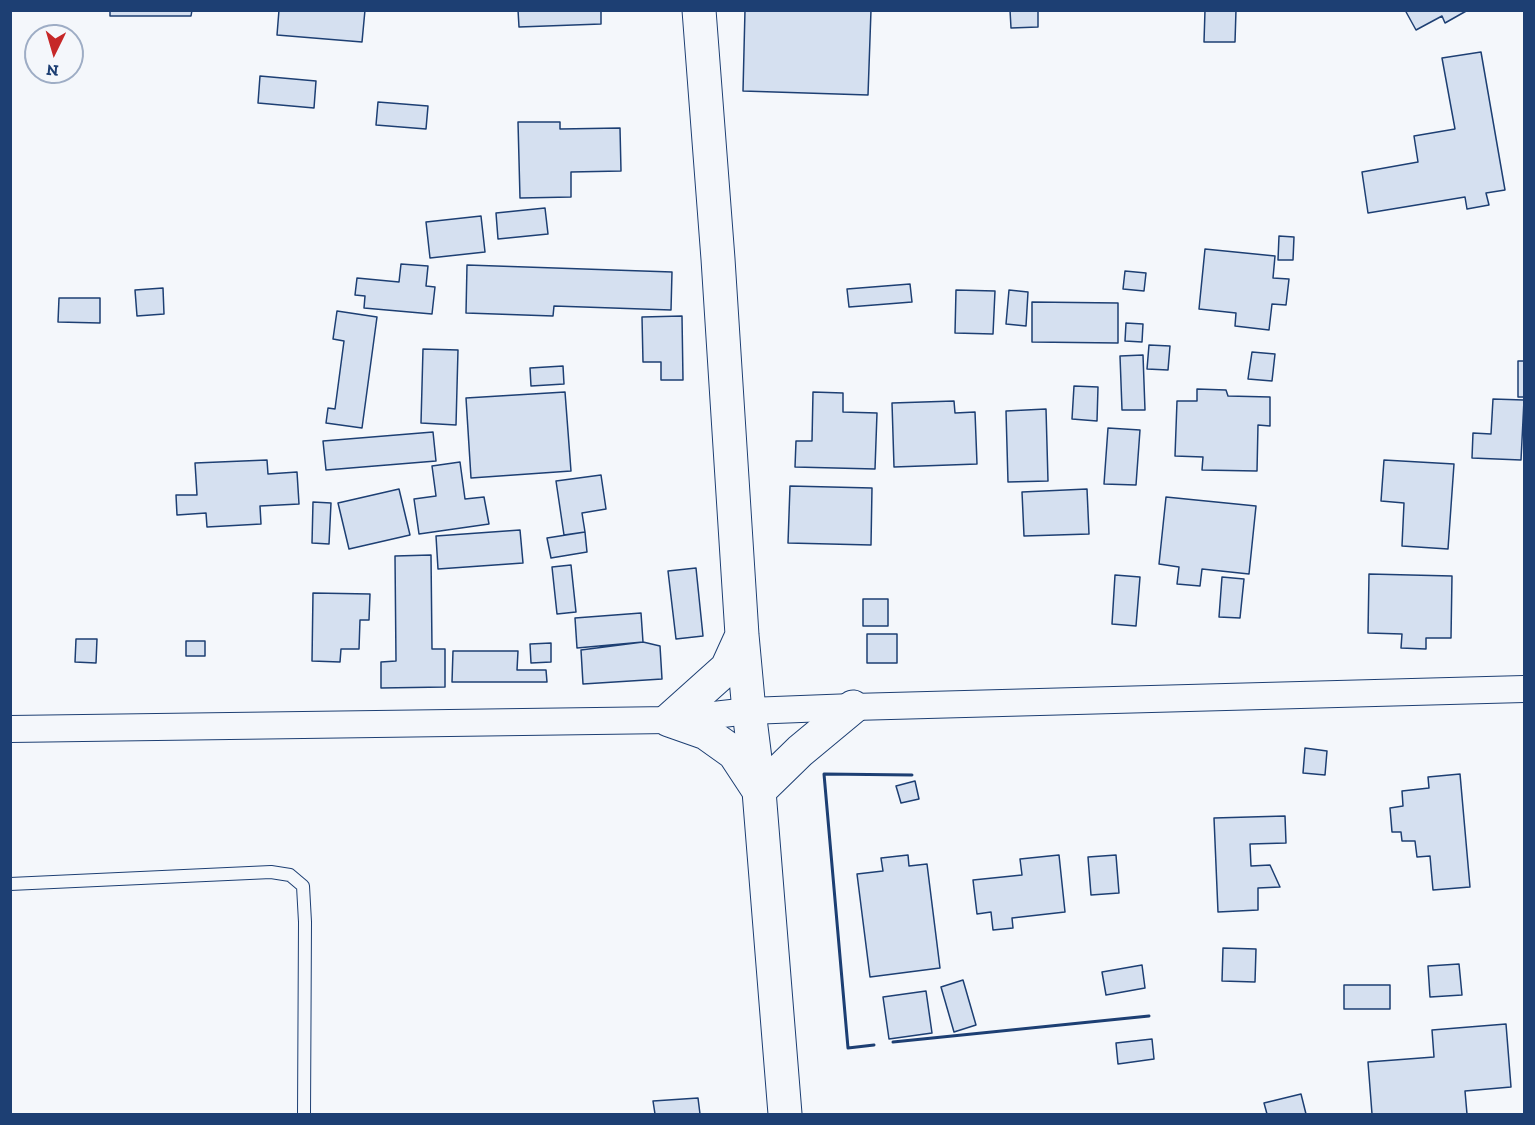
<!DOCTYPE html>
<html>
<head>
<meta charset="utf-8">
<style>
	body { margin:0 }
	#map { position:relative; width:1535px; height:1125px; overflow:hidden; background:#f4f7fb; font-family:"Zilla Slab",serif }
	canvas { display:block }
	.frame { position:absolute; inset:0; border:12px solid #1d3f73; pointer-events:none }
	.north { position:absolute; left:24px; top:24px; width:60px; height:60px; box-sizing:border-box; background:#f4f7fb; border:2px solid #9eadc5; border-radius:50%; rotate:185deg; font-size:16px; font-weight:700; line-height:24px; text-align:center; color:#1d3f73 }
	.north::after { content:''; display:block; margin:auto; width:21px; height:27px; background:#c62828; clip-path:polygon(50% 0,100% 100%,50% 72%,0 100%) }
</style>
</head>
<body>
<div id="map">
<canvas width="1535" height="1125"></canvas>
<div class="frame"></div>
<div class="north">N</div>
</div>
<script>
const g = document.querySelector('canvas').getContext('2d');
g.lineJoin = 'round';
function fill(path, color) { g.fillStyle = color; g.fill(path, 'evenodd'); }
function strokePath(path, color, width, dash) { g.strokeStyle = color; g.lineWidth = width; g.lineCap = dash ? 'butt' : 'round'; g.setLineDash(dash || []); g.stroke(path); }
const building = new Path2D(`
	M 110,10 L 192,10 L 191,16 L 110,16 Z
	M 279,10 L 365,10 L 362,42 L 277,35 Z
	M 518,10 L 601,10 L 601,24 L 519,27 Z
	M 745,10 L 871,10 L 868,95 L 743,91 Z
	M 1010,10 L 1038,10 L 1038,27 L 1011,28 Z
	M 1205,10 L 1236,10 L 1235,42 L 1204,42 Z
	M 1405,10 L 1468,10 L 1445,23 L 1442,16 L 1416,30 Z
	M 1481,52 L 1505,190 L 1486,193 L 1489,205 L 1467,209 L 1465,197 L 1368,213 L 1362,172 L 1418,162 L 1414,136 L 1455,129 L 1442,58 Z
	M 260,76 L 316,81 L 314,108 L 258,103 Z
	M 378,102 L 428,106 L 426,129 L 376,125 Z
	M 518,122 L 560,122 L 560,129 L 620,128 L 621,171 L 571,172 L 571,197 L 520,198 Z
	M 545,208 L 548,234 L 498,239 L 496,213 Z
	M 481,216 L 485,252 L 430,258 L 426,222 Z
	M 1279,236 L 1294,237 L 1293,260 L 1278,260 Z
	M 1205,249 L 1275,256 L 1273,278 L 1289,279 L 1286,305 L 1272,304 L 1269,330 L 1235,326 L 1236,313 L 1199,309 Z
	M 401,264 L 428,266 L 426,286 L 435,287 L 432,314 L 364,308 L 365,296 L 355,295 L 357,278 L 399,282 Z
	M 467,265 L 672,272 L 671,310 L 554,306 L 553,316 L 466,313 Z
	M 1125,271 L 1146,273 L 1144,291 L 1123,289 Z
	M 910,284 L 912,302 L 849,307 L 847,289 Z
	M 163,288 L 164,314 L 137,316 L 135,290 Z
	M 956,290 L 995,291 L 993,334 L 955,333 Z
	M 1009,290 L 1028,292 L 1026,326 L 1006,324 Z
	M 59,298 L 100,298 L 100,323 L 58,322 Z
	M 1032,302 L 1118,303 L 1118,343 L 1032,342 Z
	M 337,311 L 377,317 L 362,428 L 326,423 L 328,408 L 335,409 L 344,341 L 333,339 Z
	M 682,316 L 683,380 L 661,380 L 661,362 L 643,362 L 642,317 Z
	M 1126,323 L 1143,324 L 1142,342 L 1125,341 Z
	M 1149,345 L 1170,346 L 1168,370 L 1147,369 Z
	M 423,349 L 458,350 L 456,425 L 421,423 Z
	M 1252,352 L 1275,354 L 1272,381 L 1248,379 Z
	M 1143,355 L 1145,410 L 1122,410 L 1120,356 Z
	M 1518,361 L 1524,361 L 1524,397 L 1518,397 Z
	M 563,366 L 564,384 L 531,386 L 530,368 Z
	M 1074,386 L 1098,387 L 1097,421 L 1072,419 Z
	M 1197,389 L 1226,390 L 1228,396 L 1270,397 L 1270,426 L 1258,425 L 1257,471 L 1202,470 L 1203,457 L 1175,456 L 1177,401 L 1197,401 Z
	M 565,392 L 571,471 L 471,478 L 466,398 Z
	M 813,392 L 843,393 L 843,412 L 877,413 L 875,469 L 795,467 L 796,441 L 812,441 Z
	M 1493,399 L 1524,400 L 1521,460 L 1472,458 L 1473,433 L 1491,434 Z
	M 954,401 L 955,413 L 975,412 L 977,464 L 894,467 L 892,403 Z
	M 1046,409 L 1048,481 L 1008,482 L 1006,411 Z
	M 1108,428 L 1140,430 L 1136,485 L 1104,484 Z
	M 433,432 L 436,461 L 326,470 L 323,441 Z
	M 267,460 L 268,474 L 297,472 L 299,504 L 260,506 L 261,524 L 207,527 L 206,513 L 177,515 L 176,495 L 197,495 L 195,463 Z
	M 1384,460 L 1454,464 L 1448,549 L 1402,546 L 1404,503 L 1381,501 Z
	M 460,462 L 465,499 L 484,497 L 489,524 L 419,534 L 414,499 L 436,496 L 432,466 Z
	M 601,475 L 606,509 L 582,513 L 585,532 L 564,535 L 556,481 Z
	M 790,486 L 872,488 L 871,545 L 788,543 Z
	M 399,489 L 410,535 L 349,549 L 338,503 Z
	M 1087,489 L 1089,534 L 1024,536 L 1022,492 Z
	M 1166,497 L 1256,506 L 1249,574 L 1202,569 L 1200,586 L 1177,584 L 1179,567 L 1159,564 Z
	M 313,502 L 331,503 L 329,544 L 312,543 Z
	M 520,530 L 523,563 L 438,569 L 436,536 Z
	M 585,532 L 587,552 L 551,558 L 547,538 Z
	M 431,555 L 432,649 L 445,649 L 445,687 L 381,688 L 381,662 L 396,661 L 395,556 Z
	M 571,565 L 576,612 L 557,614 L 552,567 Z
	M 696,568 L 703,636 L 676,639 L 668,571 Z
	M 1369,574 L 1452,576 L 1451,638 L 1426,638 L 1426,649 L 1401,648 L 1402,634 L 1368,633 Z
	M 1115,575 L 1140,577 L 1136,626 L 1112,624 Z
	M 1222,577 L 1244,579 L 1240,618 L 1219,617 Z
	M 313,593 L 370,594 L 369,620 L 360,620 L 359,649 L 341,649 L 340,662 L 312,661 Z
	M 863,599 L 888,599 L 888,626 L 863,626 Z
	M 641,613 L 643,642 L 577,648 L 575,618 Z
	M 867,634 L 897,634 L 897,663 L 867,663 Z
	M 76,639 L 97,639 L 96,663 L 75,662 Z
	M 186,641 L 205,641 L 205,656 L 186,656 Z
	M 643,642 L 660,646 L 662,679 L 583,684 L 581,650 Z
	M 551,643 L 551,662 L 531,663 L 530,644 Z
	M 453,651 L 518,651 L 517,670 L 546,670 L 547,682 L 452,682 Z
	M 1305,748 L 1327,751 L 1325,775 L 1303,773 Z
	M 1460,774 L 1470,887 L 1433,890 L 1430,856 L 1417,857 L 1415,841 L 1402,841 L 1401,832 L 1392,832 L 1390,808 L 1403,806 L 1402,791 L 1429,788 L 1428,777 Z
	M 915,781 L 919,799 L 901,803 L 896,786 Z
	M 1285,816 L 1286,843 L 1250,844 L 1251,866 L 1270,865 L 1280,887 L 1258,888 L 1258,910 L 1218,912 L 1214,818 Z
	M 908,855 L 909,866 L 927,864 L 940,968 L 870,977 L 857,874 L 883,871 L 881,858 Z
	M 1059,855 L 1065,912 L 1012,918 L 1013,928 L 993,930 L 991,912 L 977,914 L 973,880 L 1022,875 L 1020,859 Z
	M 1116,855 L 1119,893 L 1091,895 L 1088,857 Z
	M 1223,948 L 1256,949 L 1255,982 L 1222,981 Z
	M 1459,964 L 1462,995 L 1430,997 L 1428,966 Z
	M 1142,965 L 1145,988 L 1106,995 L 1102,972 Z
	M 963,980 L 976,1025 L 954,1032 L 941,987 Z
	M 1344,985 L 1390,985 L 1390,1009 L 1344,1009 Z
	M 926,991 L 932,1033 L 889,1039 L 883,997 Z
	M 1506,1024 L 1511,1087 L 1465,1091 L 1467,1114 L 1372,1114 L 1368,1062 L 1434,1057 L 1432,1030 Z
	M 1152,1039 L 1154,1059 L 1118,1064 L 1116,1043 Z
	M 1301,1094 L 1306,1114 L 1267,1114 L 1264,1103 Z
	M 698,1098 L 700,1114 L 655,1114 L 653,1101 Z`);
fill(building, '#d5e0f0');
strokePath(building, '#1d3f73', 1.5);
const service = new Path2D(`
	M 10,884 L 271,872 L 290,875 L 303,886 L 305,922 L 304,1114`);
const minor = new Path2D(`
	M 10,729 L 669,720 L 749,711 L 853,707 L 1524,689`);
const secondary = new Path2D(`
	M 699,10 L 718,259 L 742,635 L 749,711 L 759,791 L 785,1114
	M 742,635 L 727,668 L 669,720 L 706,733 L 734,753 L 759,791 L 800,751 L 853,707`);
strokePath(service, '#1d3f73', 14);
strokePath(minor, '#1d3f73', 28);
strokePath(secondary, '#1d3f73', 35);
strokePath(service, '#f4f7fb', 12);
strokePath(minor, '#f4f7fb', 26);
strokePath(secondary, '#f4f7fb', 33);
strokePath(new Path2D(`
	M 893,1042 L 1149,1016
	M 874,1045 L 848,1048 L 824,774 L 912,775`), '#1d3f73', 3);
</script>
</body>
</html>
